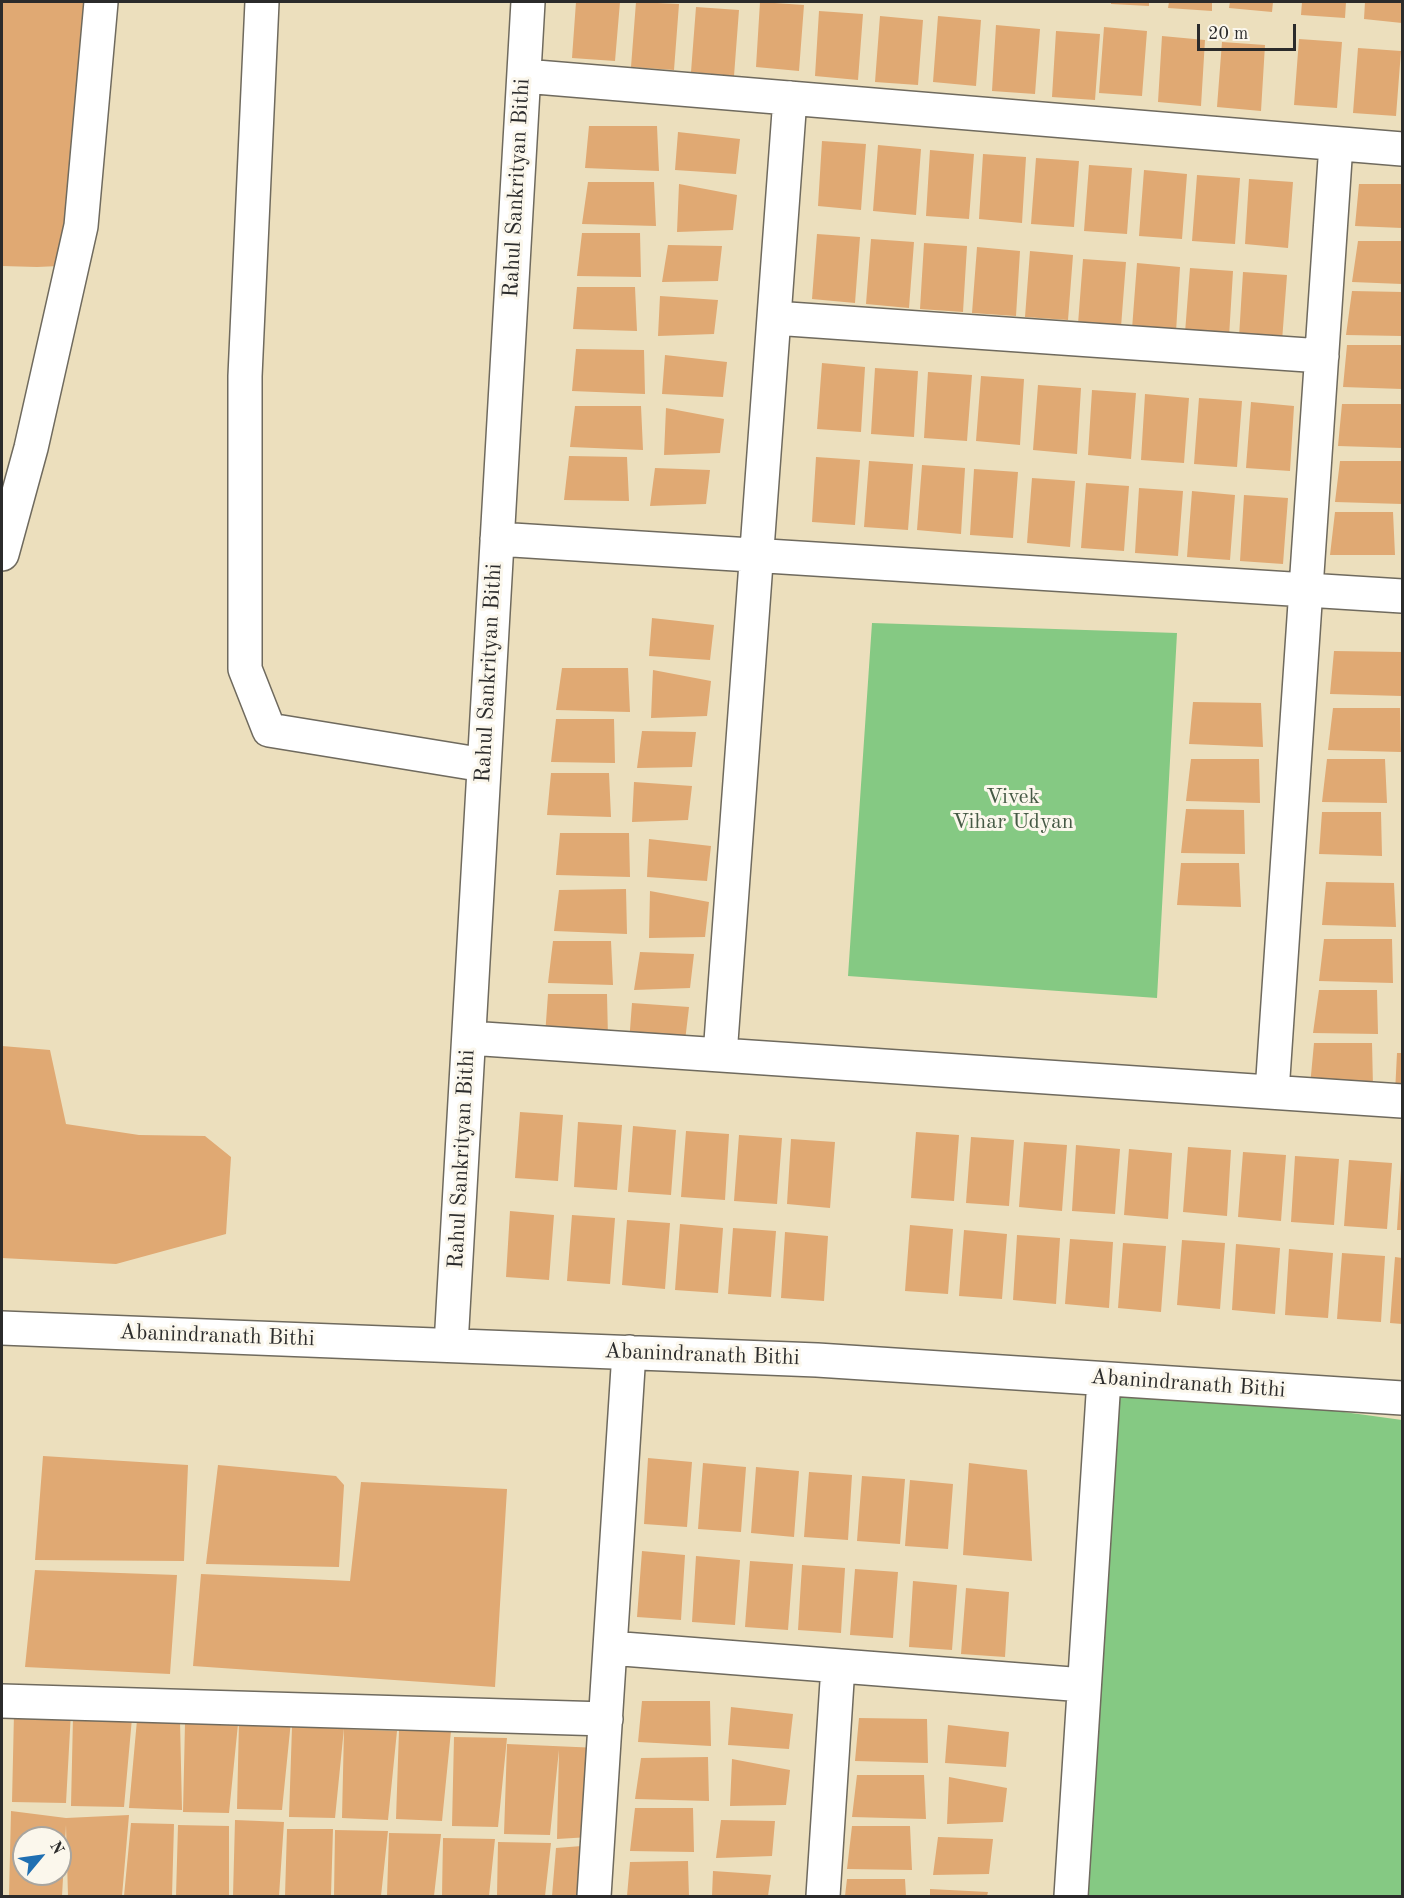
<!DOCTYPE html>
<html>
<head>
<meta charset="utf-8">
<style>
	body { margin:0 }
	#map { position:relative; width:1404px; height:1898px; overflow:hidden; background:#ecdfbd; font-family:"Old Standard TT",serif }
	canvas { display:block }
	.frame { position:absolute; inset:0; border:3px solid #2b2b2b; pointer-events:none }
	.north { position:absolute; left:12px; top:1826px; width:60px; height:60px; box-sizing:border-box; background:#fbf7ec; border:2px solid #a8a59f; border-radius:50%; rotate:61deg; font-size:16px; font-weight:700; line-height:24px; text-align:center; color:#2b2b2b }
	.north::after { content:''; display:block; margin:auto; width:21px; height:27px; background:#1f6fb2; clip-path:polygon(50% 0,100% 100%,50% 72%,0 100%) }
	.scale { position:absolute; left:1197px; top:24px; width:99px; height:27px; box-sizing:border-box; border:3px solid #2b2b2b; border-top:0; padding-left:8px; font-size:18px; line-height:21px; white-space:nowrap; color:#2b2b2b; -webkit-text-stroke:4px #fbf7ec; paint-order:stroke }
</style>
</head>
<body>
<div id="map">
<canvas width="1404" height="1898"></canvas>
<div class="frame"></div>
<div class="north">N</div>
<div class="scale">20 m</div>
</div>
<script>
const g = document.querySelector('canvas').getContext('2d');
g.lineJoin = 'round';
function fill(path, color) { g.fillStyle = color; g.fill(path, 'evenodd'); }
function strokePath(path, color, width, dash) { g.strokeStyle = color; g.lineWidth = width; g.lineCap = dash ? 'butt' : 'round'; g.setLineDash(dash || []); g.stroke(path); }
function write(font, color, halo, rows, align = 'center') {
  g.font = font + ' "Old Standard TT",serif'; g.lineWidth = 6; g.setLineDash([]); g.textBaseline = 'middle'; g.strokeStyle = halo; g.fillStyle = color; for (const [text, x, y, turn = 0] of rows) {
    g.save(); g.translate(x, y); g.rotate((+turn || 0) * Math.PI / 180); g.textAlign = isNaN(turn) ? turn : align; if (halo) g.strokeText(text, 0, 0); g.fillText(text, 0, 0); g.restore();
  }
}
fill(new Path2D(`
	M 872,623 L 1177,633 L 1157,998 L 848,976 Z
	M 1104,1379 L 1402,1420 L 1402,1896 L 1071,1896 Z`), '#85c983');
fill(new Path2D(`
	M 2,2 L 93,2 L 74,204 L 59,266 L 37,267 L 2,266 Z
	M 576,2 L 620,2 L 615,61 L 572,58 Z
	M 636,2 L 679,4 L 674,70 L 631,67 Z
	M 760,2 L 804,5 L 799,71 L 756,67 Z
	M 1111,2 L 1149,2 L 1149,6 L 1111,4 Z
	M 1169,2 L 1212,2 L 1212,11 L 1168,8 Z
	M 1230,2 L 1273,2 L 1272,12 L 1229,8 Z
	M 1302,2 L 1346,2 L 1345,18 L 1301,15 Z
	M 1365,2 L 1402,2 L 1402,23 L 1364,19 Z
	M 696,7 L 739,10 L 734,76 L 691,72 Z
	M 819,11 L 863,14 L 858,80 L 815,76 Z
	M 880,16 L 923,20 L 918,85 L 875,82 Z
	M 938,16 L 981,20 L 976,86 L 933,82 Z
	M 996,25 L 1040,29 L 1035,94 L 992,91 Z
	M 1104,27 L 1147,31 L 1142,96 L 1099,93 Z
	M 1056,31 L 1100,34 L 1095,100 L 1052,97 Z
	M 1162,36 L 1205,40 L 1201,106 L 1158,102 Z
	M 1299,39 L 1342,42 L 1337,108 L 1294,105 Z
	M 1222,42 L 1265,45 L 1261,111 L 1217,107 Z
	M 1358,48 L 1401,51 L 1396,116 L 1353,113 Z
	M 589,126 L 657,126 L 659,171 L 585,168 Z
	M 678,132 L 740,139 L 736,174 L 675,170 Z
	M 822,141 L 866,144 L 861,210 L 818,206 Z
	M 878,145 L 921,149 L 916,215 L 873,211 Z
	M 930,150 L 974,154 L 969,219 L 926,216 Z
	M 983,154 L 1026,157 L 1022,223 L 979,219 Z
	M 1036,158 L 1079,161 L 1074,227 L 1031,224 Z
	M 1089,165 L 1132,168 L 1127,234 L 1084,231 Z
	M 1144,170 L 1187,174 L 1182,239 L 1139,236 Z
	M 1197,175 L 1240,178 L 1235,244 L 1192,241 Z
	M 1249,179 L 1293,182 L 1288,248 L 1245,244 Z
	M 588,182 L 654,182 L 656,226 L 582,224 Z
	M 679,184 L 737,195 L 733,230 L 677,232 Z
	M 1359,184 L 1402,184 L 1402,228 L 1355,226 Z
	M 582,233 L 640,233 L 641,277 L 577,276 Z
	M 817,234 L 860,237 L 855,303 L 812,299 Z
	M 871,239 L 914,242 L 909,308 L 866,304 Z
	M 1358,241 L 1402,241 L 1402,284 L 1352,282 Z
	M 924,243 L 967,246 L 963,312 L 920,309 Z
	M 668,245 L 722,246 L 718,281 L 662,282 Z
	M 977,247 L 1020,251 L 1016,316 L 972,313 Z
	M 1030,251 L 1073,255 L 1068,320 L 1025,317 Z
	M 1083,259 L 1126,262 L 1121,327 L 1078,324 Z
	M 1137,263 L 1180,267 L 1176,332 L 1132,329 Z
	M 1190,268 L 1233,271 L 1229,337 L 1185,333 Z
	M 1243,272 L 1287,275 L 1282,341 L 1239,337 Z
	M 577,287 L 635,287 L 637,331 L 573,329 Z
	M 1352,291 L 1402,292 L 1402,336 L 1346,335 Z
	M 660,296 L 718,300 L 714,334 L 658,336 Z
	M 1347,345 L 1402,345 L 1402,389 L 1343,387 Z
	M 576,349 L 644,350 L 645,394 L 572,391 Z
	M 665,355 L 727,362 L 723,397 L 662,394 Z
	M 822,363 L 865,367 L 861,432 L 817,429 Z
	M 875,368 L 918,371 L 914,437 L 871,434 Z
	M 928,372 L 972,375 L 967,441 L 924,438 Z
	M 981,376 L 1024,379 L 1020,445 L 976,441 Z
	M 1038,385 L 1081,388 L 1077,454 L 1033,450 Z
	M 1092,390 L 1136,393 L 1131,459 L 1088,455 Z
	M 1145,394 L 1189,398 L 1184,463 L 1141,460 Z
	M 1199,398 L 1242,401 L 1237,467 L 1194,464 Z
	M 1251,402 L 1294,406 L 1290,471 L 1246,468 Z
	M 1342,404 L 1402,404 L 1402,448 L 1338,446 Z
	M 575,406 L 641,406 L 643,450 L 570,447 Z
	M 666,408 L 724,419 L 720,453 L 664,455 Z
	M 569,456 L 627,457 L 629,501 L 564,500 Z
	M 816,457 L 860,460 L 855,525 L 812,522 Z
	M 869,461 L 913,464 L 908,530 L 864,527 Z
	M 1340,461 L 1402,461 L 1402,504 L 1335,502 Z
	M 922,465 L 965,468 L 961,534 L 917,530 Z
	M 655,468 L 710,470 L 706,504 L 650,506 Z
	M 974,469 L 1018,472 L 1013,538 L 970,535 Z
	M 1032,478 L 1075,481 L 1070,547 L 1027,543 Z
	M 1086,483 L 1129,486 L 1124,551 L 1081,548 Z
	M 1139,488 L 1183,491 L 1178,556 L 1135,553 Z
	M 1192,491 L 1235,495 L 1230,560 L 1187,557 Z
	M 1244,495 L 1288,498 L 1283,564 L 1240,561 Z
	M 1335,512 L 1393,512 L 1395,555 L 1330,555 Z
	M 652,618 L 714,625 L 710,660 L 649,656 Z
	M 1334,651 L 1402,652 L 1402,696 L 1330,694 Z
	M 562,668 L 628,668 L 630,712 L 556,710 Z
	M 653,670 L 711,681 L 707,716 L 651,718 Z
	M 1193,702 L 1261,703 L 1263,747 L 1189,744 Z
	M 1333,708 L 1400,708 L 1401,752 L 1328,750 Z
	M 556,719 L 614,719 L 615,763 L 551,762 Z
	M 642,731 L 696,732 L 692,767 L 637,768 Z
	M 1191,759 L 1259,759 L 1260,803 L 1186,801 Z
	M 1327,759 L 1385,759 L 1387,803 L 1322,802 Z
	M 551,773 L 609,773 L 611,817 L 547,815 Z
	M 634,782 L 692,786 L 688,820 L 632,822 Z
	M 1186,809 L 1244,810 L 1245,854 L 1181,853 Z
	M 1322,812 L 1381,812 L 1382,856 L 1319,854 Z
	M 560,833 L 629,833 L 630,877 L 556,875 Z
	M 649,839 L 711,846 L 707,881 L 647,877 Z
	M 1181,863 L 1239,863 L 1241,907 L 1177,905 Z
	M 1326,882 L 1394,883 L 1396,927 L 1322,925 Z
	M 626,889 L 627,934 L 554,931 L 559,890 Z
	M 650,891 L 709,902 L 705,937 L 649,938 Z
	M 1324,939 L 1392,939 L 1393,983 L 1319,981 Z
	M 553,941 L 611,941 L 613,985 L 548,983 Z
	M 640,952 L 694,954 L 690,988 L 634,990 Z
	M 1319,990 L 1377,990 L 1378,1034 L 1313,1033 Z
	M 548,994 L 607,994 L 608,1038 L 545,1036 Z
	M 632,1003 L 689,1007 L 685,1041 L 629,1043 Z
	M 1314,1043 L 1372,1043 L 1373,1087 L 1310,1086 Z
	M 2,1046 L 50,1050 L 66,1124 L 139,1135 L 205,1136 L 231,1157 L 226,1234 L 116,1264 L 2,1258 Z
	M 1397,1053 L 1402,1053 L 1402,1092 L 1395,1093 Z
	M 520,1112 L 563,1115 L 558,1181 L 515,1178 Z
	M 578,1122 L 622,1125 L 617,1190 L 574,1187 Z
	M 633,1126 L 676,1130 L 671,1195 L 628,1192 Z
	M 686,1131 L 729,1134 L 725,1200 L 681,1197 Z
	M 916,1132 L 959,1135 L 954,1201 L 911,1198 Z
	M 739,1135 L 782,1138 L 777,1204 L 734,1201 Z
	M 971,1137 L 1014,1140 L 1009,1206 L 966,1203 Z
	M 791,1139 L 835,1142 L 830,1208 L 787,1204 Z
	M 1024,1142 L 1067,1145 L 1062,1211 L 1019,1207 Z
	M 1076,1145 L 1120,1149 L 1115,1214 L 1072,1211 Z
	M 1188,1147 L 1231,1150 L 1227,1216 L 1183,1212 Z
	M 1129,1149 L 1172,1153 L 1168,1219 L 1124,1215 Z
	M 1243,1152 L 1286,1155 L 1281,1221 L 1238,1217 Z
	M 1295,1156 L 1339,1159 L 1334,1225 L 1291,1222 Z
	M 1349,1160 L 1392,1163 L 1387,1229 L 1344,1226 Z
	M 1401,1168 L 1402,1168 L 1402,1230 L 1397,1230 Z
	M 510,1211 L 554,1215 L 549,1280 L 506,1277 Z
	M 572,1215 L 615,1218 L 610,1284 L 567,1281 Z
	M 627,1220 L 670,1223 L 665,1289 L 622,1285 Z
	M 680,1224 L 723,1228 L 718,1293 L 675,1290 Z
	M 910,1225 L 953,1229 L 948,1294 L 905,1291 Z
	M 733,1228 L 776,1231 L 771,1297 L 728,1294 Z
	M 964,1230 L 1007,1234 L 1002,1299 L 959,1296 Z
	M 785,1232 L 828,1236 L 824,1301 L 781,1298 Z
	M 1017,1235 L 1060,1238 L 1056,1304 L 1013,1300 Z
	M 1070,1239 L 1113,1242 L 1109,1308 L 1065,1304 Z
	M 1182,1240 L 1225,1243 L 1220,1309 L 1177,1305 Z
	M 1123,1243 L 1166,1246 L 1161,1312 L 1118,1308 Z
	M 1236,1244 L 1280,1248 L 1275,1314 L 1232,1310 Z
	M 1289,1249 L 1333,1253 L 1328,1318 L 1285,1315 Z
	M 1342,1253 L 1385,1256 L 1381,1322 L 1337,1319 Z
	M 1395,1257 L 1402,1258 L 1402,1324 L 1390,1323 Z
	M 43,1456 L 188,1465 L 184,1561 L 35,1560 Z
	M 648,1458 L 692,1462 L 687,1527 L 644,1524 Z
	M 703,1463 L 746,1467 L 741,1532 L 698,1529 Z
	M 969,1463 L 1027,1470 L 1032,1561 L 963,1555 Z
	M 218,1465 L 336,1476 L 344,1485 L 339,1567 L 206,1564 Z
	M 756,1467 L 799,1471 L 794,1537 L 751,1533 Z
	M 809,1472 L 852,1475 L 848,1540 L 804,1537 Z
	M 862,1476 L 905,1479 L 900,1544 L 857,1541 Z
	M 910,1480 L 953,1484 L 948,1549 L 905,1546 Z
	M 361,1482 L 507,1489 L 495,1687 L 193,1666 L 201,1574 L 350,1581 Z
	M 642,1551 L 685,1555 L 681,1620 L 637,1617 Z
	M 696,1556 L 740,1560 L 735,1625 L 692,1622 Z
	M 750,1561 L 793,1564 L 788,1630 L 745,1627 Z
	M 802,1565 L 845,1568 L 841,1633 L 798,1630 Z
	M 855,1569 L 898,1572 L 893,1638 L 850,1635 Z
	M 35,1570 L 177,1575 L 170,1674 L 25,1667 Z
	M 913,1581 L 957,1585 L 952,1650 L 909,1647 Z
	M 966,1588 L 1009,1592 L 1005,1657 L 961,1654 Z
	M 642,1701 L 710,1701 L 711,1746 L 638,1742 Z
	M 731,1707 L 793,1714 L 789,1749 L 728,1745 Z
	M 71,1712 L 66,1803 L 12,1802 L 14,1713 Z
	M 73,1717 L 132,1718 L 124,1807 L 71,1806 Z
	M 859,1718 L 927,1719 L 928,1763 L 855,1761 Z
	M 137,1720 L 180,1721 L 182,1810 L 129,1808 Z
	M 239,1720 L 291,1721 L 282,1810 L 237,1809 Z
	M 185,1723 L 238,1724 L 229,1813 L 183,1812 Z
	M 948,1725 L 1009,1732 L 1006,1767 L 945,1763 Z
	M 292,1727 L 344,1728 L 335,1818 L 289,1817 Z
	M 344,1729 L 397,1731 L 388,1820 L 342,1818 Z
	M 399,1730 L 451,1731 L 442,1821 L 396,1819 Z
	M 454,1737 L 507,1738 L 498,1827 L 452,1826 Z
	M 507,1744 L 599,1748 L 590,1837 L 557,1839 L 559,1750 L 550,1835 L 504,1834 Z
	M 708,1757 L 709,1801 L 635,1799 L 641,1758 Z
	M 732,1759 L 790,1770 L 786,1805 L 730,1806 Z
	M 857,1775 L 924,1775 L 926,1819 L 852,1817 Z
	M 949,1777 L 1007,1788 L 1003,1822 L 947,1824 Z
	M 635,1808 L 693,1808 L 694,1852 L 630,1851 Z
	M 11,1811 L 66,1818 L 129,1815 L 122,1896 L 68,1896 L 66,1825 L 62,1896 L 9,1896 ZM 24,1838 L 60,1838 L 60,1874 L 24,1874 Z
	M 235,1820 L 284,1822 L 279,1896 L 233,1896 Z
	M 721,1820 L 775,1821 L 772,1856 L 716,1858 Z
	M 131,1823 L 174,1824 L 172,1896 L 124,1896 Z
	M 178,1825 L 229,1826 L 229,1896 L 176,1896 Z
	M 852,1826 L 910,1826 L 912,1870 L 847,1869 Z
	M 287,1829 L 333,1829 L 331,1896 L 285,1896 Z
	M 335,1830 L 388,1831 L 381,1896 L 334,1896 Z
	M 389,1833 L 441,1834 L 434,1896 L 387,1896 Z
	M 938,1837 L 993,1839 L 989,1874 L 933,1875 Z
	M 443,1838 L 495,1839 L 489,1896 L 442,1896 Z
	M 498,1842 L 551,1843 L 545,1896 L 497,1896 Z
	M 595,1845 L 590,1896 L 552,1896 L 556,1848 Z
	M 688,1861 L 689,1896 L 627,1896 L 630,1862 Z
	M 713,1871 L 771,1875 L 768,1896 L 712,1896 Z
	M 847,1879 L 905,1879 L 906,1896 L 845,1896 Z
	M 930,1889 L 988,1892 L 987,1896 L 930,1896 Z`), '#e0a973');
const minor = new Path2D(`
	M 262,2 L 245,376 L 245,669 L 269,730 L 484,765
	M 524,76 L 1402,149
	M 774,318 L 1322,356
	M 497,539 L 1402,596
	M 2,554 L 31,448 L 81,226 L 101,2
	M 469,1038 L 1402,1101
	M 720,1055 L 790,98
	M 1272,1092 L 1336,144
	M 2,1328 L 817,1360 L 1402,1398
	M 451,1345 L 528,2
	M 610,1648 L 1084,1685
	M 2,1701 L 606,1719
	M 594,1896 L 629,1352
	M 823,1896 L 838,1666
	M 1071,1896 L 1104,1379`);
strokePath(minor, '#6f6a5e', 36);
strokePath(minor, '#fff', 33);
write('22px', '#2b2b2b', '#fbf7ec', [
	["Rahul Sankrityan Bithi",517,188,-87],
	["Rahul Sankrityan Bithi",489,673,-87],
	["Rahul Sankrityan Bithi",462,1159,-87],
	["Abanindranath Bithi",217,1336,2],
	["Abanindranath Bithi",702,1355,2],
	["Abanindranath Bithi",1188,1384,4]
]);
write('22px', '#465a45', '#fbf7ec', [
	["Vivek",1013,797],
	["Vihar Udyan",1013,822]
]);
</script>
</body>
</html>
